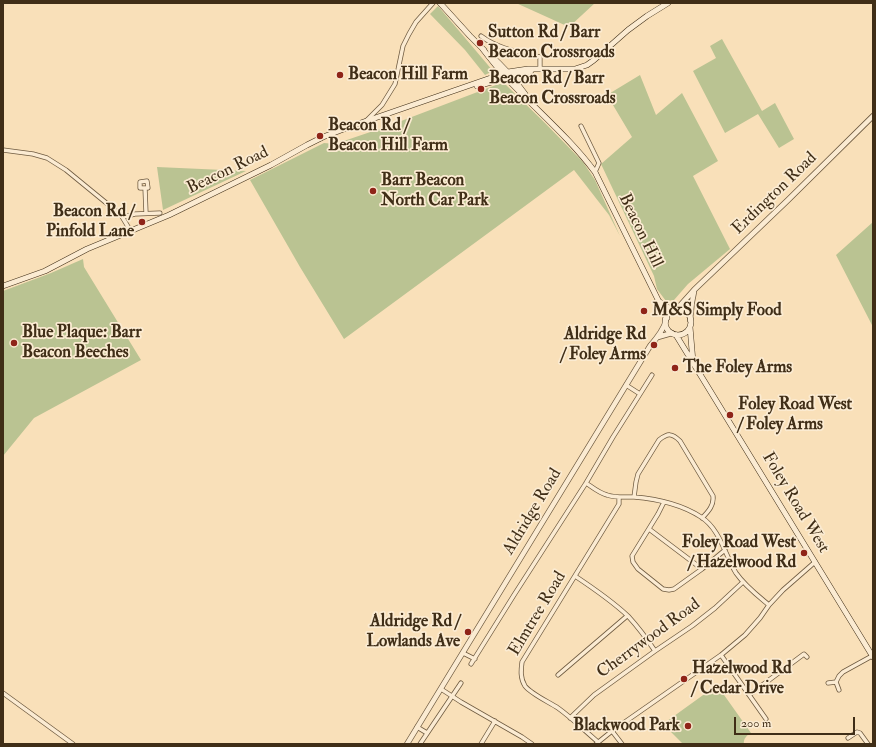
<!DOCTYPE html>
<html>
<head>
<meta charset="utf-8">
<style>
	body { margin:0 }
	#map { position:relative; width:876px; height:747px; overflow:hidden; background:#f9e0b9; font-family:"IM FELL Double Pica",serif }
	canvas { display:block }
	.frame { position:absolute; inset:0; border:4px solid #402e17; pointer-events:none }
	.scale { position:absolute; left:734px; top:717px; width:121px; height:18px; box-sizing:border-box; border:2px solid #402e17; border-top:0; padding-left:5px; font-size:12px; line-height:14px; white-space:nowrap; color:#402e17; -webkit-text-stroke:3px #fbebd2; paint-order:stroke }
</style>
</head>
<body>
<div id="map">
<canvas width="876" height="747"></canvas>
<div class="frame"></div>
<div class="scale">200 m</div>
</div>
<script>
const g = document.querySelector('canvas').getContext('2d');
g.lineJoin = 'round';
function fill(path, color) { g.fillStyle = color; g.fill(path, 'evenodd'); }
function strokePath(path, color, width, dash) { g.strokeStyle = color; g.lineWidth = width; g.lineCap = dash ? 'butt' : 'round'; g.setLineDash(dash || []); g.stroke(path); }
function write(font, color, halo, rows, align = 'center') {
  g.font = font + ' "IM FELL Double Pica",serif'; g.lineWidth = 3.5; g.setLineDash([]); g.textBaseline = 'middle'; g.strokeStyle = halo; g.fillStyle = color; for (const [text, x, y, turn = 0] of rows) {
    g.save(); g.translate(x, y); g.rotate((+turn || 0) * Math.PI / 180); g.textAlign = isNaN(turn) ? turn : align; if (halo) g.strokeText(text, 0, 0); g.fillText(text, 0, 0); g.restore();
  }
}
fill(new Path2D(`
	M 516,3 L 595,3 L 569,27 Z
	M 438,6 L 493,71 L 485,75 L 465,50 L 430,14 Z
	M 722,39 L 762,111 L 775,103 L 794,139 L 779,148 L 758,114 L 725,133 L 693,71 L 716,58 L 710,46 Z
	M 640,75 L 656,115 L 682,93 L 718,161 L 693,176 L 730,249 L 688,284 L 674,300 L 666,301 L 657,289 L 654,276 L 601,164 L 632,137 L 607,95 Z
	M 504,83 L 545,123 L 583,162 L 595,180 L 620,236 L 609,215 L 574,170 L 344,339 L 300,267 L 250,180 L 324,143 L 335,144 L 388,126 L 496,85 Z
	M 157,167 L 246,171 L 163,210 Z
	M 873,222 L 873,327 L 836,255 Z
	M 83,259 L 84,267 L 141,360 L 34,418 L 3,456 L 3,291 L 51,273 Z
	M 717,685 L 751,733 C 747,735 743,739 744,744 L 683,744 L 663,724 Z`), '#bac392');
const minor = new Path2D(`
	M 481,36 C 498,49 520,52 540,57 L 540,69
	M 366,121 L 382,105 L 395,84 L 403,46 L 409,34 L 416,22 L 433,3
	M 581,126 L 599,163 L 595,172
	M 3,150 L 33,154 L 47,158 L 66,170 L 121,215 L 130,230
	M 145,188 L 140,188 L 140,182 L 147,181 L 148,188 L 145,188 L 146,213
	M 123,217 L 135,214 L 160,213
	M 626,385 L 640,394
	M 586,483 C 592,487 599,493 607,495 C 616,498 625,497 634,497 C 658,499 681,504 701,517 C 720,529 725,555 736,573 C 745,586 757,595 769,605
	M 634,497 L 636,482 L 638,474 L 659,440 C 668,433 672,433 680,441 L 713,496 C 714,505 709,511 702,518
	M 664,502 L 658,514 L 632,556 L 633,562 L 638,569 L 663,589 L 669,590 L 674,589 L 702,569 L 725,550
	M 649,529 L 702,569
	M 575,576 C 593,588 612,601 628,616 C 638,627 647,639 655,651
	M 463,653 L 475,659
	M 721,655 L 766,719
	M 471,664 L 514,595 L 586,483 L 613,437 L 652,375
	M 558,675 L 627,616
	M 828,683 L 836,682
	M 441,689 L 461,702 L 522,737 L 532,744
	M 839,690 L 836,682 L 839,676 L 843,672 L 872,656
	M 3,693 L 73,744
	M 749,695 L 804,654 L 807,657
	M 570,718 L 594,695 L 655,651 L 692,626 L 715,608 L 743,582
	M 417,727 L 427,733
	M 612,731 L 622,744
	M 848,738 L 857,732 L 860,733 L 868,744
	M 598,742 C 585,731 572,718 558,708 C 549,702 531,694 525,686 C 520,678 521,670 522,662 L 619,504 L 619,497
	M 420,744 L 461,683
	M 481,744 L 495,721
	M 596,744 L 612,731 L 721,655 L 745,635 L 760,618 L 769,605 L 783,590 L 815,562`);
const tertiary = new Path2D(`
	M 676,310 L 694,290 L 788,200 L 873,116
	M 690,320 L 692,302 L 694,292
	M 658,337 L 672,333
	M 407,744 L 650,346 C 656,339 663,331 666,321`);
const secondary = new Path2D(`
	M 440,3 L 470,36 L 484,50
	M 482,48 C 492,61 503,75 515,87 C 543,116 571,140 595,172 L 667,318
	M 490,55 C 504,67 515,80 525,94
	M 477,86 L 531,71
	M 3,286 L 45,271 L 87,249 L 169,215 L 271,165 L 307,145 L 323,137 L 349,127 L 508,72 L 528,69 L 575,69 L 587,65 L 594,60 L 628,30 L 647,16 L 668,3
	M 660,302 L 665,306 L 674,310
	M665 322a13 13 0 1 1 26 0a13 13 0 1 1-26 0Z
	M 690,327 L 693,362
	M 676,335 L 873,657`);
strokePath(minor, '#6e5a40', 5);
strokePath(tertiary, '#6e5a40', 6);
strokePath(secondary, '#402e17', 6);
strokePath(minor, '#fbebd2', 3.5);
strokePath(tertiary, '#fbebd2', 4.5);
strokePath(secondary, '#fbebd2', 5);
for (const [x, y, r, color] of [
	[480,43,4,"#8f2418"],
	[340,75,4,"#8f2418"],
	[481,89,4,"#8f2418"],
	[320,136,4,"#8f2418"],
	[373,191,4,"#8f2418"],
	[142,222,4,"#8f2418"],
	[644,311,4,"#8f2418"],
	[14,343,4,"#8f2418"],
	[654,345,4,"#8f2418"],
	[675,368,4,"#8f2418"],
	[730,415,4,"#8f2418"],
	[804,553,4,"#8f2418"],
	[468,632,4,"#8f2418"],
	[684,679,4,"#8f2418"],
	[688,726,4,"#8f2418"]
]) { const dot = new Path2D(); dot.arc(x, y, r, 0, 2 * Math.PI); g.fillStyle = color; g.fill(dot); strokePath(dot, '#fbebd2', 1.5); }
write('bold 17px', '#402e17', '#fbebd2', [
	["Sutton Rd / Barr",488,33],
	["Beacon Crossroads",488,53],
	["Beacon Hill Farm",348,75],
	["Beacon Rd / Barr",489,79],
	["Beacon Crossroads",489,99],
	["Beacon Rd /",328,126],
	["Beacon Hill Farm",328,146],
	["Barr Beacon",381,181],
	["North Car Park",381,201],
	["Beacon Rd /",134,212,"right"],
	["Pinfold Lane",134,232,"right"],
	["M&S Simply Food",652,311],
	["Blue Plaque: Barr",22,333],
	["Beacon Beeches",22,353],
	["Aldridge Rd",646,335,"right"],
	["/ Foley Arms",646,355,"right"],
	["The Foley Arms",683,368],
	["Foley Road West",738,405],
	["/ Foley Arms",738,425],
	["Foley Road West",796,543,"right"],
	["/ Hazelwood Rd",796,563,"right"],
	["Aldridge Rd /",460,622,"right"],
	["Lowlands Ave",460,642,"right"],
	["Hazelwood Rd",692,669],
	["/ Cedar Drive",692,689],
	["Blackwood Park",680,726,"right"]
], 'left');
write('17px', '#402e17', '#fbebd2', [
	["Beacon Road",228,171,-26],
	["Erdington Road",775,194,-44],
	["Beacon Hill",640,231,64],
	["Foley Road West",795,503,59],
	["Aldridge Road",533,512,-59],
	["Elmtree Road",538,614,-59],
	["Cherrywood Road",649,639,-36]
]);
</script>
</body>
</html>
